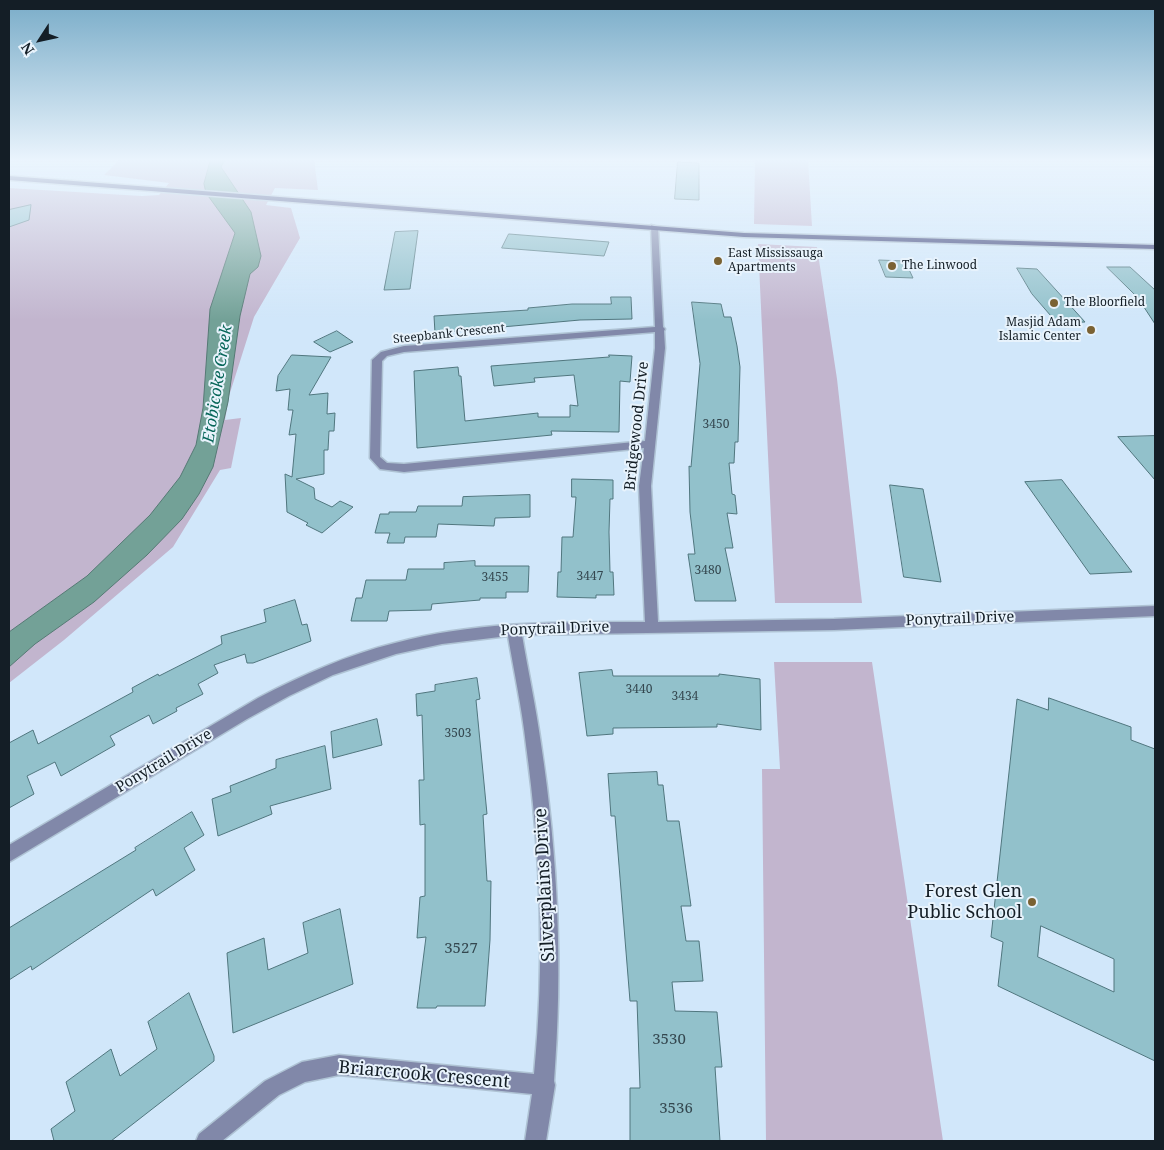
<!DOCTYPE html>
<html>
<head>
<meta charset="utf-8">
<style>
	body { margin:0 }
	#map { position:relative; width:1164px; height:1150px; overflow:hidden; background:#d1e7fa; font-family:"Noto Serif",serif }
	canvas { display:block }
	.frame { position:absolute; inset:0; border:10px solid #141e26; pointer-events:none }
	.north { position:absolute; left:15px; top:15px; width:50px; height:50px; -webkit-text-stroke:4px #e8f3fc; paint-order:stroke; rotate:235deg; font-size:14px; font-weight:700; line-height:20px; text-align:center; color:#141e26 }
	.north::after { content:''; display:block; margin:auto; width:18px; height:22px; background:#141e26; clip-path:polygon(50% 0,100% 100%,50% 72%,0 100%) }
</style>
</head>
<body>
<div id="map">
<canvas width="1164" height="1150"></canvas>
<div class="frame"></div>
<div class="north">N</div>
</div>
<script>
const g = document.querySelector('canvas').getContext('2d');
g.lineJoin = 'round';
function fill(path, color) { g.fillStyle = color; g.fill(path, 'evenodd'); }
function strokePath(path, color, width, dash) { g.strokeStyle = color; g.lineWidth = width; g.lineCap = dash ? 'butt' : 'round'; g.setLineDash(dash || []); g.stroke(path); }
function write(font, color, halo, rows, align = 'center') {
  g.font = font + ' "Noto Serif",serif'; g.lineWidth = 4; g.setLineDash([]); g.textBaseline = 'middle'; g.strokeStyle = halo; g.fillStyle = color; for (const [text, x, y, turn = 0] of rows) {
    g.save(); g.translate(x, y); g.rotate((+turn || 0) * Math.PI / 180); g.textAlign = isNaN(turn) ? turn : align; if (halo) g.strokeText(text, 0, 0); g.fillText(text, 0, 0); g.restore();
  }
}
fill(new Path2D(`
	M 120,159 L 314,159 L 318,190 L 275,188 L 266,205 L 291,208 L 300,238 L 254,317 L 229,396 L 225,420 L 241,418 L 231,468 L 220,470 L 173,547 L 64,640 L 9,683 L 9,188 L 142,196 L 159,195 L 169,183 L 104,175 Z
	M 755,159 L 808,159 L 812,226 L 754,224 Z
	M 758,244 L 817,247 L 837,379 L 862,603 L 775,603 Z
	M 774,662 L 872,662 L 943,1141 L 766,1141 L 762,769 L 780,769 Z`), '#c2b5ce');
const water = new Path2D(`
	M 211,159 L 225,159 L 221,167 L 251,212 L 261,256 L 258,267 L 250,274 L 240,316 L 228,402 L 213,467 L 199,494 L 182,519 L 147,555 L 94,602 L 35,644 L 9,667 L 9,632 L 87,576 L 150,515 L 180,477 L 196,445 L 203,408 L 210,309 L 235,233 L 206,193 L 204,184 Z`);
fill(water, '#73a197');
strokePath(water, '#567a75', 1);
const building = new Path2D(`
	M 678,162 L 699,163 L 699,200 L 675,199 Z
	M 31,205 L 29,220 L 9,227 L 9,210 Z
	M 418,231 L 410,289 L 384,290 L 395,232 Z
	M 509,234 L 609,242 L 604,256 L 502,248 Z
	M 879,260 L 905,261 L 913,278 L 886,277 Z
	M 1107,267 L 1130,267 L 1155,290 L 1155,324 L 1138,298 Z
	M 1017,268 L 1037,269 L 1085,322 L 1057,323 L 1032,294 Z
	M 611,297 L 631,297 L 632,319 L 580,320 L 435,333 L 434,316 L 528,310 L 528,308 L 572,304 L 611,304 Z
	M 692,302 L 721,304 L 724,317 L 731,317 L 737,346 L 740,367 L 738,442 L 735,442 L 734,463 L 729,463 L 732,494 L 735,495 L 737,514 L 727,513 L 733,548 L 725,548 L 736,601 L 695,601 L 688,554 L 695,554 L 690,512 L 689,466 L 691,467 L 700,364 Z
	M 337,331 L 353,342 L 330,352 L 314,342 Z
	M 292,355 L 331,357 L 309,395 L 328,393 L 327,414 L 335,413 L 334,431 L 329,431 L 328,450 L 324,450 L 324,474 L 296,479 L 314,488 L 315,499 L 332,507 L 340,501 L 353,507 L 322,533 L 306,525 L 308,523 L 287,512 L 285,474 L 292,477 L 296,434 L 289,435 L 293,410 L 288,410 L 290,389 L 276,391 L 278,376 Z
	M 609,355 L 632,356 L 630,382 L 620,381 L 619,432 L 551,431 L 552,435 L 417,448 L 414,371 L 458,367 L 459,376 L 461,376 L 465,421 L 538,413 L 538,417 L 570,417 L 570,405 L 578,406 L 574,375 L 534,378 L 535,382 L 494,386 L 491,366 L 609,357 Z
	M 1155,436 L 1155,480 L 1118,437 Z
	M 572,479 L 613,480 L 613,499 L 610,499 L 609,532 L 610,572 L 613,572 L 614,595 L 596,595 L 596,598 L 557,597 L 558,572 L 561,572 L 562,537 L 573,537 L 576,497 L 572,497 Z
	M 1062,480 L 1132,572 L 1090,574 L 1025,482 Z
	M 890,485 L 923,489 L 941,582 L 904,577 Z
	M 530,495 L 530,517 L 495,518 L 494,526 L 438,524 L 436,537 L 405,537 L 404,543 L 387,543 L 390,533 L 375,533 L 380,514 L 389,514 L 389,512 L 416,512 L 418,506 L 462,506 L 463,497 Z
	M 475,561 L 475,566 L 529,566 L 528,592 L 506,592 L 506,598 L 480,598 L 480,600 L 432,604 L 431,610 L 389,611 L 387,621 L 351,621 L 356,598 L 362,598 L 366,580 L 406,580 L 408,569 L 444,569 L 444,563 Z
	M 295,600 L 302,625 L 307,624 L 311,641 L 253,663 L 247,663 L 245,654 L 214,665 L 218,673 L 198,684 L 203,694 L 176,708 L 177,711 L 153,724 L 149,715 L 110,736 L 115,745 L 61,776 L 55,762 L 27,776 L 34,794 L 9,808 L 9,743 L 33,730 L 38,744 L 133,692 L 132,688 L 158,674 L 159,676 L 222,644 L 221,636 L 266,622 L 264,610 Z
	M 612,670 L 613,676 L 719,676 L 719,674 L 760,679 L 761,730 L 717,724 L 717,727 L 613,728 L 613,734 L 587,736 L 579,673 Z
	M 477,678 L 480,699 L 476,700 L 487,814 L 483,815 L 487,881 L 491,881 L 490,940 L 485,1006 L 437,1006 L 436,1008 L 417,1008 L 426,937 L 417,938 L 420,897 L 425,896 L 425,824 L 420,825 L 419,780 L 424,780 L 422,715 L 417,716 L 416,694 L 435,691 L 435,685 Z
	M 1049,698 L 1131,727 L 1131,740 L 1155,749 L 1155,1061 L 998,986 L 1003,942 L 991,937 L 1017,699 L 1048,710 ZM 1041,926 L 1114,959 L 1114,992 L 1038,957 Z
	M 377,719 L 382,745 L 333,758 L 331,732 Z
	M 325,746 L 331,789 L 270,806 L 272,814 L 218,836 L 212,799 L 231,792 L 230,786 L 276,768 L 276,760 Z
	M 657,772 L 658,785 L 663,785 L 667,821 L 679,821 L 691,906 L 681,906 L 686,941 L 699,941 L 703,981 L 672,982 L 675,1011 L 717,1012 L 722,1067 L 715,1067 L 720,1141 L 630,1141 L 630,1088 L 640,1088 L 637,1001 L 630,1001 L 615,816 L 611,816 L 608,774 Z
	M 192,812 L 204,835 L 184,848 L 195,870 L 156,896 L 153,889 L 32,970 L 31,966 L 9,980 L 9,928 L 136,850 L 135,848 Z
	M 340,909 L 353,984 L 233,1033 L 227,953 L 264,938 L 268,970 L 308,953 L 303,923 Z
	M 189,993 L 214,1056 L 214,1061 L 111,1141 L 54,1141 L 51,1129 L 75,1111 L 66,1082 L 111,1049 L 120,1076 L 157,1049 L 148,1022 Z`);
fill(building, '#92c1cb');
strokePath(building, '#50767e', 1);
const minor = new Path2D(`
	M 651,225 L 658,227 L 663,327 L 665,329 L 664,331 L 665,348 L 651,486 L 658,622 L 834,619 L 1155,606 L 1155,616 L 834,630 L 522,635 C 528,671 536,707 541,744 C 558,855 563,969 554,1081 L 555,1085 L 546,1141 L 525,1141 L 532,1094 L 339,1075 L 305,1082 L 279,1095 L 222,1141 L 196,1141 L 199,1134 L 265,1081 L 302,1062 L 339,1055 L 534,1074 C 545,964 541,854 526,745 C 522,708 514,672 508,636 L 442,644 L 396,654 L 333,675 L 289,696 L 247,719 L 9,862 L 9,845 L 258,698 C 302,675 347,655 395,643 C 476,621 562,622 645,622 L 639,486 L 644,448 L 404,472 L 380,469 L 370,458 L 372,360 L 381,352 L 404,346 L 655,327 ZM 655,332 L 655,348 L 645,441 L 404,464 L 387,463 L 380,457 L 382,361 L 387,356 L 404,352 Z`);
const major = new Path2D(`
	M 9,176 L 744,233 L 1155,245 L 1155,249 L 744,237 L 9,180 Z`);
strokePath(minor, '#afc3d4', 3);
strokePath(major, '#afc3d4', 3);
fill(minor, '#8188a9');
fill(major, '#353b73');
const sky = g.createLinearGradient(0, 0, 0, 320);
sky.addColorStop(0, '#79acc8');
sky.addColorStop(0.5, '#eaf4fd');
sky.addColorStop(1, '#eaf4fd00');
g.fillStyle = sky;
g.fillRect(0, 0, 1164, 320);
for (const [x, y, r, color] of [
	[718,261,5,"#7a6233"],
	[892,266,5,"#7a6233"],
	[1054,303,5,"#7a6233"],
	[1091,330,5,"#7a6233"],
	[1032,902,5,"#7a6233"]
]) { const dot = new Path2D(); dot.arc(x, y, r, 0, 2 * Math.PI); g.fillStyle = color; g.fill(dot); strokePath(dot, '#e8f3fc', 2); }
write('12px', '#141e26', '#e8f3fc', [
	["East Mississauga",728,254],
	["Apartments",728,268],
	["The Linwood",902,266],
	["The Bloorfield",1064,303],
	["Masjid Adam",1081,323,"right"],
	["Islamic Center",1081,337,"right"]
], 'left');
write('12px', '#141e26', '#e8f3fc', [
	["Steepbank Crescent",449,334,-6]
]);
write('12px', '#34474f', null, [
	["3450",716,425],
	["3480",708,571],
	["3447",590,577],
	["3455",495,578],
	["3440",639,690],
	["3434",685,697],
	["3503",458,734]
]);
write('15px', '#141e26', '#e8f3fc', [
	["Bridgewood Drive",637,426,-84],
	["Ponytrail Drive",960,619,-2],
	["Ponytrail Drive",555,629,-2],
	["Ponytrail Drive",164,761,-31]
]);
write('15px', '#34474f', null, [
	["3527",461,949],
	["3530",669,1040],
	["3536",676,1109]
]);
write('italic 16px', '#076659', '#e8f3fc', [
	["Etobicoke Creek",218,384,-81]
]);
write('18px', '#141e26', '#e8f3fc', [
	["Silverplains Drive",545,885,-93],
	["Briarcrook Crescent",424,1075,5]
]);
write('18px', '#141e26', '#e8f3fc', [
	["Forest Glen",1022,892],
	["Public School",1022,913]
], 'right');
</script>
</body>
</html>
